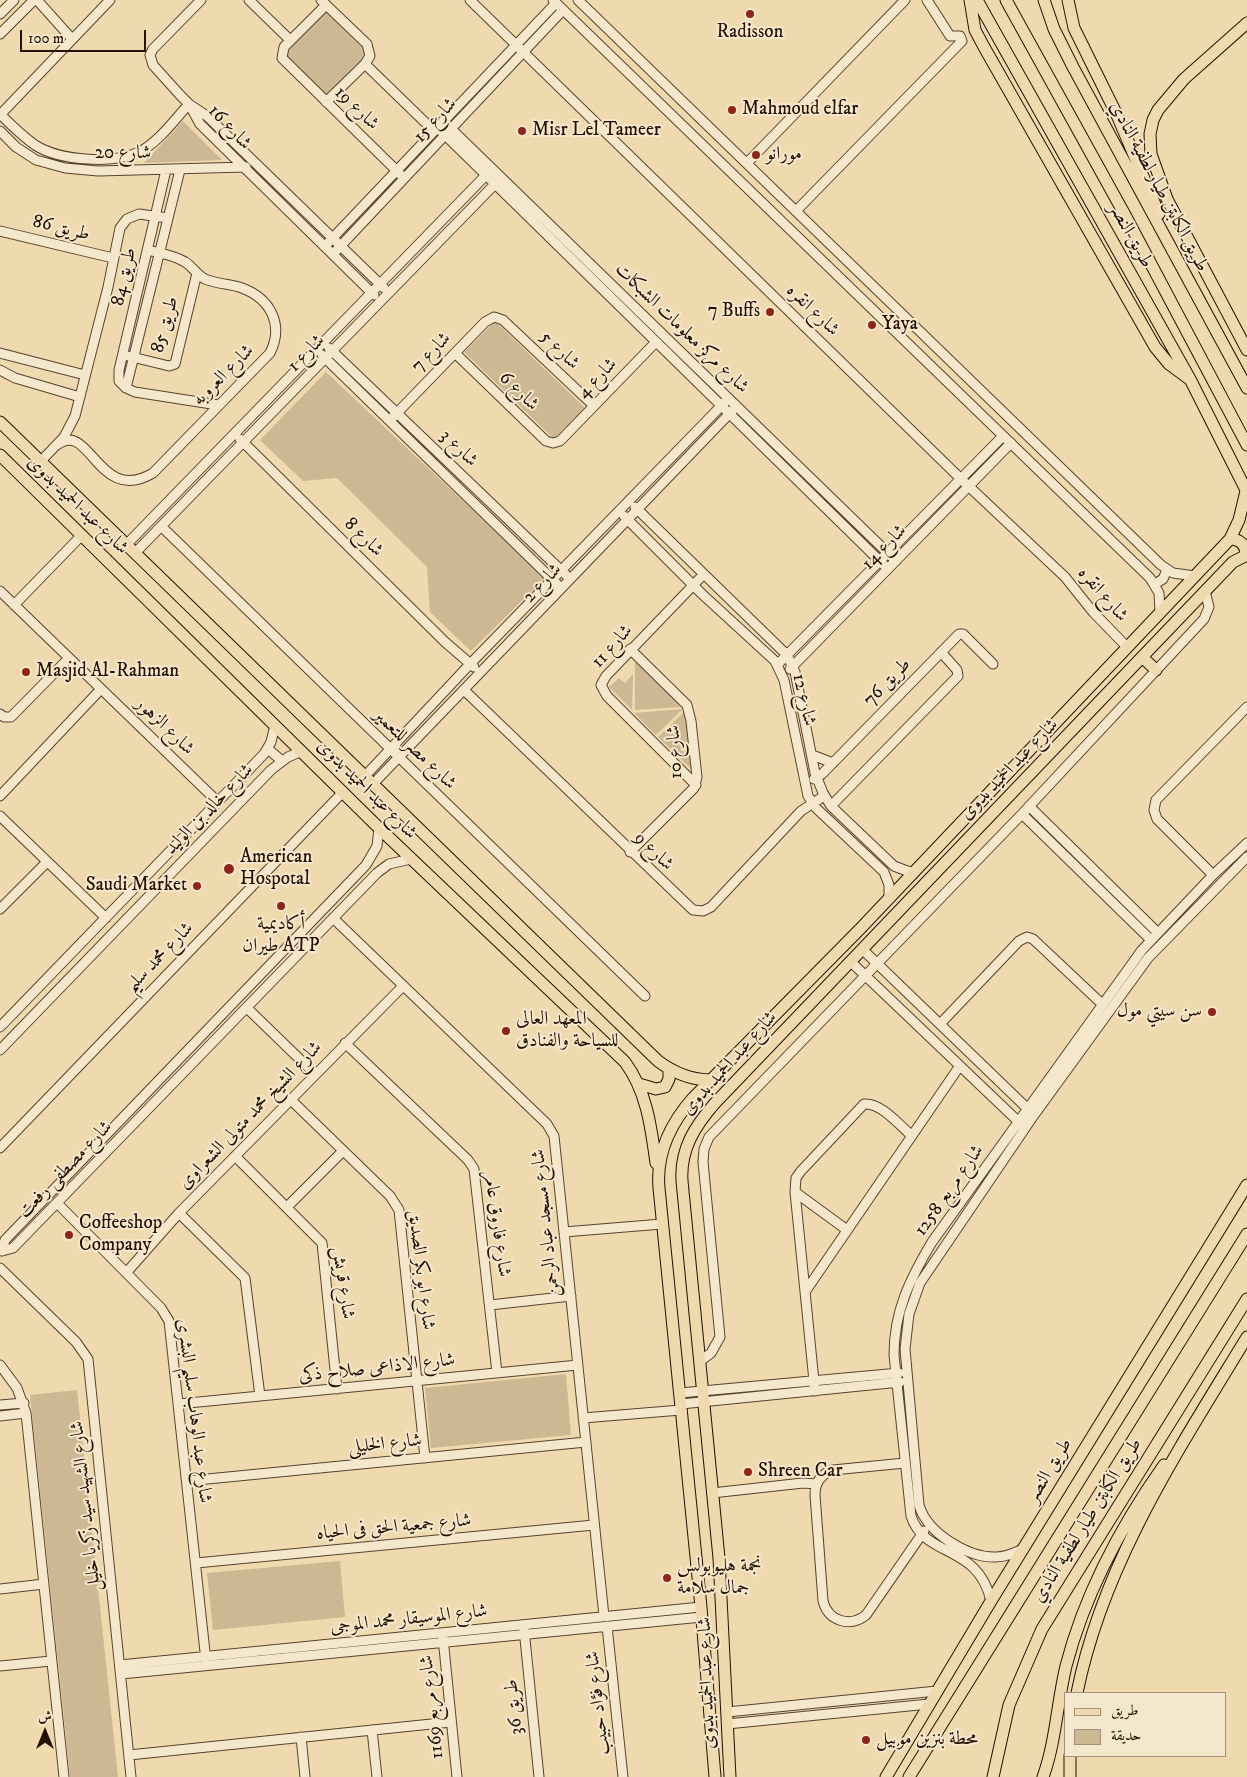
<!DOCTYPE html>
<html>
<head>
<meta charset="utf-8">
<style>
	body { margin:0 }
	#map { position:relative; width:1247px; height:1777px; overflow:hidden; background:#efdab0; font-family:"IM FELL DW Pica",Amiri,serif }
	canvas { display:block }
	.legend { position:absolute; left:1064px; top:1692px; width:162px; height:65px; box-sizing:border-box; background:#f5e7cc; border:1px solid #a1917b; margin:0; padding:6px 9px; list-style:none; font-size:15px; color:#231101 }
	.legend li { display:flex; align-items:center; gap:10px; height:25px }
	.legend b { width:25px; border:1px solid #a1917b }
	.north { position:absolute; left:20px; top:1707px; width:50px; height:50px; -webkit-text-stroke:4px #f5e7cc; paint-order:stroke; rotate:0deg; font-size:14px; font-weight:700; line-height:20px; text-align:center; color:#231101 }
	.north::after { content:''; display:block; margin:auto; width:18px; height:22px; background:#231101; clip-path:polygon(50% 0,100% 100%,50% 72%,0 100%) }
	.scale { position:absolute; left:20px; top:30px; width:126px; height:22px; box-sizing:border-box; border:2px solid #231101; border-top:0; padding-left:6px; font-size:15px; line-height:18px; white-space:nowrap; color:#231101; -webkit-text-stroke:4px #f5e7cc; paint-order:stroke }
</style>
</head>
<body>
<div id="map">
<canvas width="1247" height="1777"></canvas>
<ul class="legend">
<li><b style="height:6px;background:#efdab0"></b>طريق</li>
<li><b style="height:14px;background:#ccb892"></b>حديقة</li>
</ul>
<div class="north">ش</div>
<div class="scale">100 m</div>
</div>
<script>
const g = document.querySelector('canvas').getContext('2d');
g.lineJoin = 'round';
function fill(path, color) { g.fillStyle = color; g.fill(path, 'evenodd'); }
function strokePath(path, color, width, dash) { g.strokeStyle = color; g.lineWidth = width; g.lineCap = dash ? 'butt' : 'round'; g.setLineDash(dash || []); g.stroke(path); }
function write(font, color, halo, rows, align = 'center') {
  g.font = font + ' "IM FELL DW Pica",Amiri,serif'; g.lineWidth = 4; g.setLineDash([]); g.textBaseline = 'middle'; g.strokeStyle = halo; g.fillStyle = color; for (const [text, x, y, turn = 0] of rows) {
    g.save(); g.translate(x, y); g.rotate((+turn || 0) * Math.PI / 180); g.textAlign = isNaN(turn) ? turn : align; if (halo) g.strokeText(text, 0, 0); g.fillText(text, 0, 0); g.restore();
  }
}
fill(new Path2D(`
	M 326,12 L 368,53 L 324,98 L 284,55 Z
	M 183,121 L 222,160 L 144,163 Z
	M 495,321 L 585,408 L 554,439 L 464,352 Z
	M 326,372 L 545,578 L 471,651 L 430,612 L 427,567 L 337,478 L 303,481 L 260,440 Z
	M 637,662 L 676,700 L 680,707 L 635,710 L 635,663 Z
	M 633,674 L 632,710 L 609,687 L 619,678 L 625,683 Z
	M 683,709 L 656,735 L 634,713 Z
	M 685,711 L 691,769 L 658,737 Z
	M 566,1374 L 571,1435 L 431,1448 L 425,1388 Z
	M 77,1390 L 118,1777 L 70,1777 L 30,1395 Z
	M 340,1561 L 345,1617 L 213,1630 L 207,1573 Z`), '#ccb892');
const minor = new Path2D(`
	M 37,0 L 72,39
	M 201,0 L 153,49 L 150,55 L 153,65 L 180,95 L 189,104 L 207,116 L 384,288
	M 249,0 L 290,40
	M 321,0 L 367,44 L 370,56 L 365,64 L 326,102
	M 470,0 L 961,479 L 1065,577 L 1093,612 L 1127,647
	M 553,0 L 1150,578 L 1159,593 L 1160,613
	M 578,0 L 1161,565 L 1173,573 L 1195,576
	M 326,5 L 284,47 L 282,58 L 400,174
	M 0,14 L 14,0
	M 0,34 L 34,0
	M 365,64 L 434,131
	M 189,104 L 200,124 L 374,295
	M 0,114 C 11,125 22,136 35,145 C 60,161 116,165 143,150 C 161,139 175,119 189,104
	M 0,115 L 110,0
	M 443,121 L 896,561
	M 437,127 L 888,569
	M 0,131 L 16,147 L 36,160 L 65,168 L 98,171 L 246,167
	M 747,163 L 905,0
	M 166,170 L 119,370 L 119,381 L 126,388 L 135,392 L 218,405
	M 796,211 L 962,41 L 960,36 L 950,36 L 927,0
	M 0,231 L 113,258
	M 325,246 L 556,3
	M 333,254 L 563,10
	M 329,348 L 567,576
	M 0,353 L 85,375
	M 455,353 L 546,441 L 553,443 L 560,441 L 656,342
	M 322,355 L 558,585
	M 128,356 L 169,366 L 175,364 L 197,273
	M 0,370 L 15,378 L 80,397
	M 126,388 L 180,170
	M 393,417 L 485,322 L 494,317 L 503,320 L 594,406
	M 240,439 L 445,642 L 474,667
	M 57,445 C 90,419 98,506 153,473 L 270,353 C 284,325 271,299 242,288 C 231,284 217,284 205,279 C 197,275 192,266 185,262 C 174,255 159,253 148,250
	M 41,461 L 64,437 L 75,416 L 108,287 L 120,228 L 127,219 L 139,214 L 168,218
	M 635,507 L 787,655 L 795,672 L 815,773 L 823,793 L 831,806 L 894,866 L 907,871 L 915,872
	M 624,516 L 702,594 L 775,661 L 784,680 L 808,796 L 816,808 L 884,872 L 889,885 L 889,899
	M 162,527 L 645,996
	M 126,545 L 489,172
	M 135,553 L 498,181
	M 1155,584 L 1163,579 L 1167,570
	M 0,591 L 218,802
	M 14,605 L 82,535
	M 630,649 L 687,705 L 691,721 L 697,777 L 694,788 L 630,852
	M 777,665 L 1003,436
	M 790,669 L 1011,443
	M 464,690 L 693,910 L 703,911 L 711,907 L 801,811 L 824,796
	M 0,714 L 4,717 L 11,717 L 69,658
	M 268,749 L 282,761
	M 812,755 L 833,763
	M 365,776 L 471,663 L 725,402
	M 814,779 L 822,774 L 959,634 L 963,634 L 993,664
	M 373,784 L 733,410
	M 696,785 L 607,696 L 601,685 L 606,676 L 704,574
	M 0,796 L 101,689
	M 831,806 L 958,676 L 957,670 L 941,652
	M 1029,806 L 1157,932
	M 1022,814 L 1151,940
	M 0,816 L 106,918
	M 1213,875 L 1157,819 L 1154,810 L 1156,800 L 1247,707
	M 0,909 L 47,862
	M 333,918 L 547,1124 L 554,1136 L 604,1616
	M 862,949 L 1031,1112
	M 850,961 L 1022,1125
	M 247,1008 L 315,1074
	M 940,1024 L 1019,941 L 1027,937 L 1033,939 L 1102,1004
	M 0,1027 L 264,754 L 271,742 L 275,725
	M 345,1043 L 468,1160 L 474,1169 L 497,1373
	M 0,1050 L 271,770 L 288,757 L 302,751
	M 290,1099 L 390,1196 L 399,1210 L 425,1458
	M 0,1148 L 343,792
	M 235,1156 L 322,1243 L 337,1389
	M 795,1192 L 847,1230
	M 57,1203 L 161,1308 L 169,1321 L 206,1661
	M 287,1207 L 343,1151
	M 179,1213 L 245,1278 L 260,1396
	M 564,1232 L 662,1224
	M 2,1251 L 13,1248 L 377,873 L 389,864 L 411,859
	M 2,1251 L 5,1240 L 366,865 L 377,846 L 379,828
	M 0,1268 L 76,1342 L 88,1359 L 131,1777
	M 126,1273 L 179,1213 L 403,986
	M 805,1292 L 959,1067
	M 490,1305 L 571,1296
	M 700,1361 L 711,1353 L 720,1337 L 703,1162 L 704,1149 L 709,1137 L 1022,814 L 1204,619 L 1209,607 L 1205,591
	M 0,1365 L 17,1388 L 26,1413 L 64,1777
	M 815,1391 L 795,1192 L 796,1178 L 801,1171 L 864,1104 C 881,1102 900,1126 912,1136
	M 680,1393 L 899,1373
	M 178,1404 L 578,1365
	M 681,1404 L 900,1382
	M 0,1405 L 24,1403
	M 0,1416 L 26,1413
	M 583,1418 L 681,1410
	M 905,1463 L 833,1470 C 821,1474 815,1482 815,1495 L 823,1601 C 828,1621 850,1628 866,1615 L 924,1531
	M 187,1481 L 586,1442
	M 712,1493 L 803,1483 L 817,1484
	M 1023,1549 C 1014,1553 1006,1557 996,1557 C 968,1558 927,1533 919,1505 L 905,1349 L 909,1314 L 920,1283 L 1034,1115 L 1148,958 L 1247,857
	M 196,1563 L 594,1525
	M 0,1589 L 44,1584
	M 991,1601 C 978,1543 925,1559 911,1516 L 894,1355 C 894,1311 910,1279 932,1242 L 1142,950 L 1213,875 L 1247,843
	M 607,1626 L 623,1777
	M 524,1629 L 539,1777
	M 443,1638 L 457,1777
	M 120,1665 L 701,1607
	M 0,1666 L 51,1661
	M 121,1674 L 702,1617
	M 727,1712 L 937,1691
	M 727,1724 L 929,1704
	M 372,1730 L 377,1777
	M 301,1737 L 305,1777
	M 129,1755 L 451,1722`);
const major = new Path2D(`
	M 970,0 L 975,30 L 984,47 L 1155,347 L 1169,364 L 1188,378
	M 977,0 L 1190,379 L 1247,492
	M 1006,0 L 1125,215 L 1247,445
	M 1044,0 L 1054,29 L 1073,67 L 1247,388
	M 1068,0 L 1074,28 L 1117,115 L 1159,214
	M 1247,23 L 1184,79 L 1158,110 L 1153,120 L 1150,134 L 1151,154 L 1167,199 L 1247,350
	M 0,422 L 658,1061 C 674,1073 690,1080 711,1080
	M 0,455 L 379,828 L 625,1062 C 647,1092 651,1127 656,1163
	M 1230,539 C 1240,539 1246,545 1246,555
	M 1142,657 L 1156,670
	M 639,1084 L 656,1089 L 665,1087 L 669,1079 L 669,1069
	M 1077,1693 C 1103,1563 1179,1449 1247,1337
	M 715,1777 L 701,1607 L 659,1188 C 656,1153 670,1124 693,1098 L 860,929 L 1230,539 L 1239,520 L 1246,491
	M 730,1777 L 719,1558 L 682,1181 C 680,1149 695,1126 715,1103 L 1233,562 L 1247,555
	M 886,1777 L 991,1601 L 1247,1185
	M 909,1777 L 1247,1234
	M 993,1777 L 1009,1705 L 1042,1629 L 1247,1299
	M 1043,1777 C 1056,1741 1057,1703 1066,1666 C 1085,1593 1121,1526 1164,1465
	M 1070,1777 L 1070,1756`);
strokePath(minor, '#56432d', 11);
strokePath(major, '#231101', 13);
strokePath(minor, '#f5e7cc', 9);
strokePath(major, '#efdab0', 11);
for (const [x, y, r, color] of [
	[750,14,5,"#8f2418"],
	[732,110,5,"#8f2418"],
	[522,131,5,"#8f2418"],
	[756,155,5,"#8f2418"],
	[770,312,5,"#8f2418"],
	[872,325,5,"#8f2418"],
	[26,672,5,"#8f2418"],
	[229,869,6,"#8f2418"],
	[197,886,5,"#8f2418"],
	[281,906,5,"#8f2418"],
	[1212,1012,5,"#8f2418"],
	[506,1031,5,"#8f2418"],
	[69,1235,5,"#8f2418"],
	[748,1472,5,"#8f2418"],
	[667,1578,5,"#8f2418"],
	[866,1740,5,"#8f2418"]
]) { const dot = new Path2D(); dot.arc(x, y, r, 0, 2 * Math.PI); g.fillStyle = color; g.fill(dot); strokePath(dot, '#f5e7cc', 2); }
write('19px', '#231101', '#f5e7cc', [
	["Radisson",750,33,"center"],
	["Mahmoud elfar",742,110],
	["Misr Lel Tameer",532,131],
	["مورانو",766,155],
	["7 Buffs",760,312,"right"],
	["Yaya",882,325],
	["Masjid Al-Rahman",36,672],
	["American",240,858],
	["Hospotal",240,880],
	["Saudi Market",187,886,"right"],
	["أكاديمية",281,925,"center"],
	["طيران ATP",281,947,"center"],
	["سن سيتي مول",1202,1012,"right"],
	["المعهد العالى",516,1020],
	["للسياحة والفنادق",516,1042],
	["Coffeeshop",79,1224],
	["Company",79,1246],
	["Shreen Car",758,1472],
	["نجمة هليوبولس",677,1567],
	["جمال سلامة",677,1589],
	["محطة بنزين موبيل",876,1740]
], 'left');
write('19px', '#231101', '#f5e7cc', [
	["شارع 19",356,109,44],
	["شارع 15",436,121,-47],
	["شارع 16",229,128,47],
	["شارع 20",123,154],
	["طريق الكابتن طيار لطفية النادي",1158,187,62],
	["طريق 86",61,229,14],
	["طريق النصر",1130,236,61],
	["طريق 84",125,277,-77],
	["شارع انقره",812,311,44],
	["طريق 85",166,325,-74],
	["شارع مركز معلومات الشبكات",681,329,44],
	["شارع 5",559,351,44],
	["شارع 7",432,353,-46],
	["شارع 1",307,354,-46],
	["شارع العروبه",224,376,-45],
	["شارع 4",598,379,-46],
	["شارع 6",518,392,44],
	["شارع 3",458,449,44],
	["شارع عبد الحميد بدوى",77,506,44],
	["شارع 8",363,538,45],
	["شارع 14",885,548,-46],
	["شارع 2",543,584,-46],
	["شارع انقره",1102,595,49],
	["شارع 11",613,647,-48],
	["طريق 76",888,683,-46],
	["شارع 12",803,700,77],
	["شارع الزهور",164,727,44],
	["شارع مصر للتعمير",414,750,44],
	["شارع 10",676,752,-93],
	["شارع عبد الحميد بدوى",1010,770,-46],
	["شارع عبد الحميد بدوى",366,790,45],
	["شارع خالد بن الوليد",210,810,-46],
	["شارع 9",653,852,44],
	["شارع محمد سليم",160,958,-46],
	["شارع عبد الحميد بدوى",730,1064,-48],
	["شارع الشيخ محمد متولى الشعراوى",251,1116,-46],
	["شارع مصطفى رفعت",66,1170,-46],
	["شارع مربع 1258",950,1191,-55],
	["شارع مسجد عباد الرحمن",547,1223,-96],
	["شارع فاروق عامر",496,1224,82],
	["شارع ابو بكر الصديق",420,1270,83],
	["شارع قريش",342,1283,82],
	["شارع الاذاعى صلاح ذكى",377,1369,-6],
	["شارع عبد الوهاب سليم البشرى",193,1411,83],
	["شارع الخليلى",385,1445,-6],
	["طريق النصر",1050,1471,-59],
	["شارع الشهيد سيد زكريا خليل",87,1506,-96],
	["طريق الكابتن طيار لطفية النادي",1088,1521,-58],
	["شارع جمعية الحق فى الحياه",394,1528,-5],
	["شارع الموسيقار محمد الموجى",409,1620,-6],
	["شارع عبد الحميد بدوى",708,1683,-92],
	["شارع فؤاد حبيب",599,1703,-96],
	["شارع مربع 1169",433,1707,-96],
	["طريق 36",515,1707,-96]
]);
</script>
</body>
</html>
